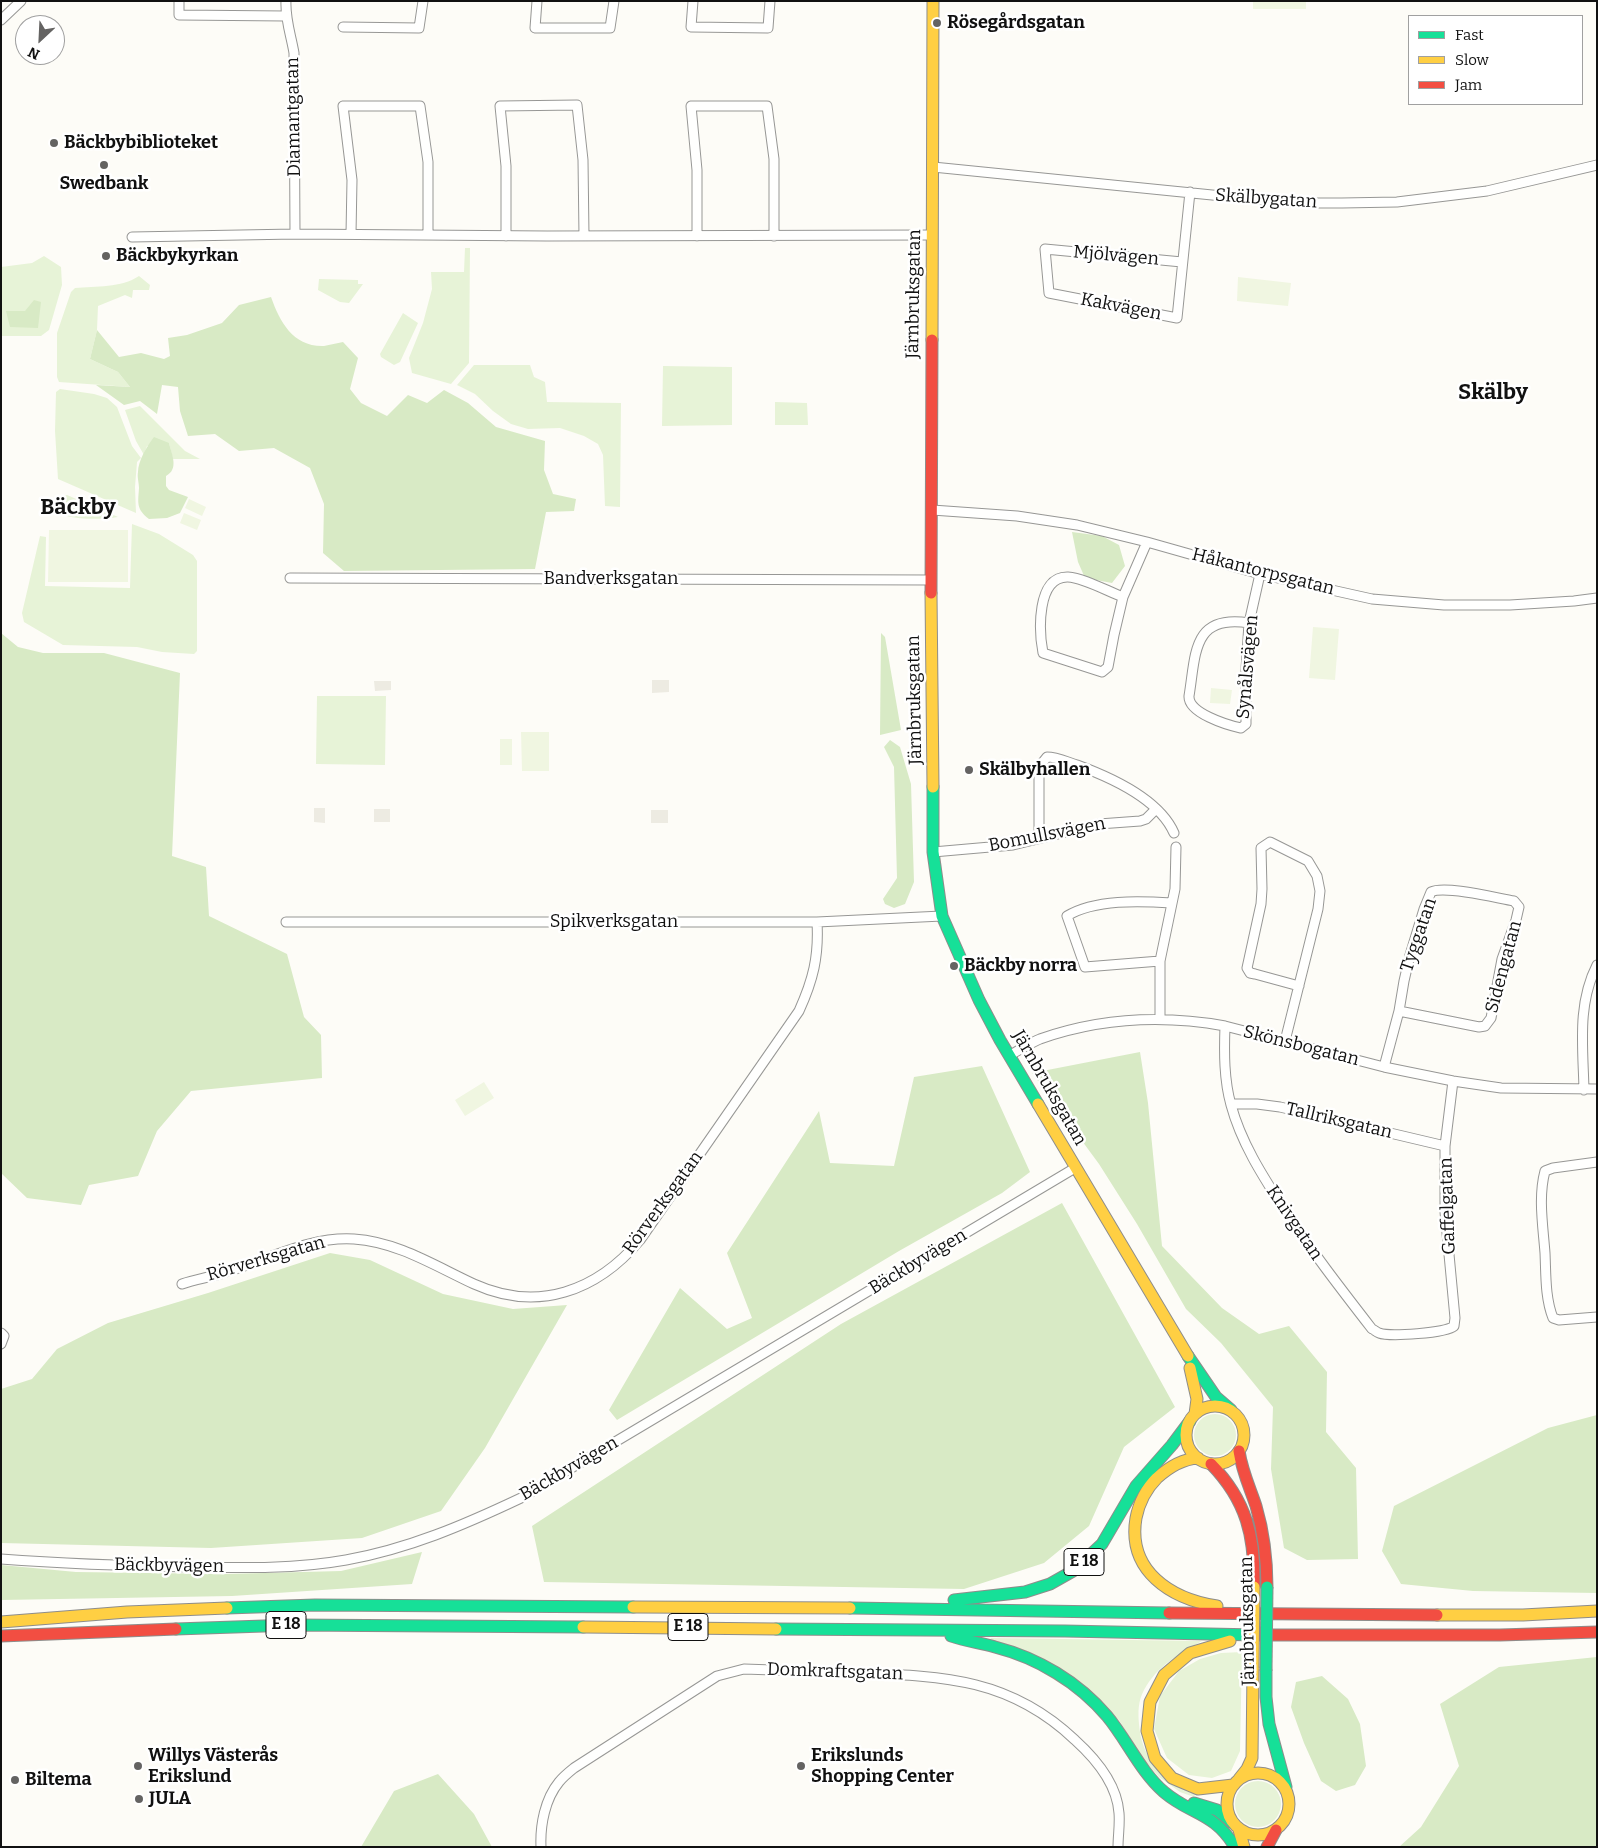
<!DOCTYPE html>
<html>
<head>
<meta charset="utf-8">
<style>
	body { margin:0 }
	#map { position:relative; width:1598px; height:1848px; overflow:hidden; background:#fdfcf7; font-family:Bitter,serif }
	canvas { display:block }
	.frame { position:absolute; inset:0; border:2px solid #111; pointer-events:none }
	.legend { position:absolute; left:1408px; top:15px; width:175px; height:90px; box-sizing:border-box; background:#fff; border:1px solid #a0a0a0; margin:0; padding:6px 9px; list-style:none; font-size:15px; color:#111 }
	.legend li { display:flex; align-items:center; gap:10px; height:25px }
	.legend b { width:25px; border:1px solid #a0a0a0 }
	.north { position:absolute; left:15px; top:15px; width:50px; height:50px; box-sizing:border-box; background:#fff; border:1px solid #a0a0a0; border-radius:50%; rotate:205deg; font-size:14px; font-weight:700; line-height:20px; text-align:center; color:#111 }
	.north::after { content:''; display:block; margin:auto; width:18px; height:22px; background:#646362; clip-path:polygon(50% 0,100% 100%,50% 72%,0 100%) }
</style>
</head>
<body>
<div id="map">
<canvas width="1598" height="1848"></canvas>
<div class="frame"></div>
<ul class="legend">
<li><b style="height:6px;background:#16e098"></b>Fast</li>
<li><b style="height:6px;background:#ffcf43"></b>Slow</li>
<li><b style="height:6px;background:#f24e42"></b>Jam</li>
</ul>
<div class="north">N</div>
</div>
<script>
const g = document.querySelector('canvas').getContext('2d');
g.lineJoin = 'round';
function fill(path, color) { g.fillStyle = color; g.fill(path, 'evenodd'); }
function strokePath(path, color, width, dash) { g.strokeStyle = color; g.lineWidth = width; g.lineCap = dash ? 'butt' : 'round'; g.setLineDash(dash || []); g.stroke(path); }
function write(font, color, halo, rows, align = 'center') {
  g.font = font + ' Bitter,serif'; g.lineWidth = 5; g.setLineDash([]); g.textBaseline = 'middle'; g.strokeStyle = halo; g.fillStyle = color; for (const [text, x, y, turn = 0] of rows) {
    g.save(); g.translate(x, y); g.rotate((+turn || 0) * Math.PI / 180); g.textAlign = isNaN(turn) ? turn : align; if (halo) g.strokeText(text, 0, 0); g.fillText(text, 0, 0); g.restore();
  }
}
fill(new Path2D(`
	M 465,248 L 470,248 L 469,363 L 451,384 L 412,373 L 409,358 L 423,323 L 432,289 L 431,272 L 464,272 Z
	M 44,256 L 61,267 L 62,285 L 49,330 L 41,336 L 1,336 L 1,267 L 32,263 Z
	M 139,276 L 150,285 L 149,290 L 133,290 L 132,298 L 125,295 L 98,306 L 97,330 L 90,359 L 118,372 L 130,387 L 59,382 L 57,377 L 57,333 L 71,292 L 75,288 C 96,286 121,288 139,276 Z
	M 319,279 L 358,280 L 358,284 L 363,284 L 349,303 L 340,302 L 318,290 Z
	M 403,313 L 418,323 L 400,362 L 394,365 L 381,357 L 380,354 Z
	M 474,365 L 530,365 L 534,377 L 545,382 L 547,402 L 621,403 L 620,507 L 605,506 L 603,455 L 598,444 L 584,436 L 560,428 L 528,429 L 511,424 L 493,411 L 475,394 L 457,385 Z
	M 663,366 L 732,367 L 732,425 L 662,426 Z
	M 60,389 L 94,394 L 107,398 L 117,407 L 132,446 L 141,458 L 137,462 L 135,487 L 136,513 L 58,479 L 55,431 L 56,392 Z
	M 775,402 L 807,403 L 808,425 L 775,425 Z
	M 140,406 L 185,451 L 200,459 L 173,459 L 169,443 L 147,446 L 144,455 L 136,441 L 125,410 Z
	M 67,495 L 118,517 C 103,520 57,521 48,506 L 52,499 Z
	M 132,524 L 159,534 L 193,555 L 197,561 L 197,651 L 194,654 L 162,652 L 137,647 L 63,645 L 24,622 L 22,613 L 40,536 L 46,537 L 45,586 L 130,588 Z
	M 317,696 L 386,696 L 385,765 L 316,764 Z
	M1194 1435a21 21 0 1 1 42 0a21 21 0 1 1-42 0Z
	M 991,1638 L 1202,1641 C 1179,1654 1157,1666 1144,1690 C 1138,1701 1138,1712 1139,1724 C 1141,1757 1163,1784 1195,1794 L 1194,1797 L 1180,1792 L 1159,1777 L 1143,1759 L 1119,1720 L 990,1640 Z
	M 1242,1652 L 1240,1751 L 1231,1771 L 1212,1778 L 1189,1775 L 1167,1758 L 1154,1729 L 1160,1696 L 1179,1671 L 1200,1659 L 1221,1653 Z
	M1235 1804a23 23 0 1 1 46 0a23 23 0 1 1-46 0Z`), '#e7f3d7');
fill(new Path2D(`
	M 271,297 C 280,322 293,347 324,346 C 330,345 337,343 343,342 L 358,358 L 350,389 L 361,403 L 387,416 L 408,395 L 427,403 L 444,390 L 468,403 L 496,427 L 545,441 L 544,470 L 553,494 L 576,499 L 574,511 L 546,512 L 535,569 L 344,571 L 323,553 L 324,504 L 310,468 L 274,448 L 239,451 L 215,434 L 188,436 L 180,411 L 178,387 L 162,385 L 157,414 L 140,401 L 124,405 L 96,385 L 130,387 L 118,372 L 90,359 L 97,330 L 119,357 L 141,353 L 164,359 L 170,356 L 168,338 L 187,335 L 222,323 L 239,305 Z
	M 34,300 L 41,302 L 38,328 L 10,327 L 6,311 L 25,311 Z
	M 154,437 L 169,443 C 172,455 179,469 166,476 L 166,486 L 169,490 L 188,497 L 180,513 L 167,518 L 149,519 C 136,509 138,503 139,488 C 139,483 137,477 138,472 C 138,461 147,446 154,437 Z
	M 1072,532 L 1102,536 L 1119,545 L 1125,566 L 1112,583 L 1085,578 L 1078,562 Z
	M 1,633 L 18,647 L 43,653 L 104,653 L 180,673 L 172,856 L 206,867 L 209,916 L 287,954 L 304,1017 L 321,1035 L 322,1078 L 191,1091 L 157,1131 L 138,1176 L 89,1185 L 81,1205 L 27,1198 L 1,1173 Z
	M 881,633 L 885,637 L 901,730 L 880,735 Z
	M 890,740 L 900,747 L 911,784 L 914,882 L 905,904 L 894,908 L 885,904 L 883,899 L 897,878 L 894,767 L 884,747 Z
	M 1140,1052 L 1148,1103 L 1162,1246 L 1222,1308 L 1259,1334 L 1289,1326 L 1327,1372 L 1326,1432 L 1356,1468 L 1358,1559 L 1307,1560 L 1284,1548 L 1271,1469 L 1273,1407 L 1221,1343 L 1186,1309 L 1137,1224 L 1099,1164 L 1032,1073 Z
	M 982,1066 L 1030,1172 L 1002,1193 L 899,1251 L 617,1420 L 609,1410 L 680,1288 L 727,1329 L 752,1318 L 727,1253 L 819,1111 L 830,1163 L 894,1166 L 914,1077 Z
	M 1062,1203 L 1175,1407 L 1124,1447 L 1089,1526 L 1044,1563 L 964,1589 L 544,1582 L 532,1526 L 841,1324 Z
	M 330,1253 L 370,1260 L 443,1294 L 513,1309 L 567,1305 L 485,1448 L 441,1511 L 362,1538 L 211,1548 L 1,1543 L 1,1389 L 32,1379 L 57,1349 L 108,1323 L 208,1293 Z
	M 1597,1415 L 1597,1593 L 1473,1591 L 1401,1584 L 1382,1551 L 1394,1506 L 1548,1428 Z
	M 422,1552 L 412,1584 L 232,1596 L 1,1600 L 1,1565 L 76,1572 L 226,1574 L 341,1571 Z
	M 1597,1657 L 1597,1847 L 1399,1847 L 1421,1827 L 1459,1766 L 1440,1704 L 1499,1667 Z
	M 1322,1676 L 1348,1699 L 1360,1724 L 1366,1766 L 1355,1785 L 1336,1791 L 1321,1781 L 1304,1743 L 1291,1707 L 1296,1682 Z
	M 438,1774 L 474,1814 L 492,1847 L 361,1847 L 394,1791 Z`), '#d8eac5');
fill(new Path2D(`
	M 1253,1 L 1306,1 L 1306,9 L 1253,9 Z
	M 1238,277 L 1291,283 L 1288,306 L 1237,301 Z
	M 189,499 L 206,507 L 202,516 L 185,508 Z
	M 184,513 L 201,520 L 197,530 L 180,523 Z
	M 49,530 L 128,530 L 128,582 L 48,582 Z
	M 1313,627 L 1339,629 L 1335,680 L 1309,678 Z
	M 1211,688 L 1232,690 L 1230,704 L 1210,703 Z
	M 521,732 L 549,732 L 549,771 L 522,771 Z
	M 500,739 L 512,739 L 512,765 L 500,765 Z
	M 484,1082 L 494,1098 L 465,1116 L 455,1100 Z`), '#f0f6e1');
fill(new Path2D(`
	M 652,680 L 669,680 L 669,692 L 652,693 Z
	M 374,681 L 391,681 L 391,690 L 375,691 Z
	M 314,808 L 325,808 L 325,823 L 314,822 Z
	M 374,809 L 390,809 L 390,822 L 374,822 Z
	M 651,810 L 668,810 L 668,823 L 651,823 Z`), '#edebe2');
const street = new Path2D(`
	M 179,1 L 179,15 L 285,16
	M 286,1 C 285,19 291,35 294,53 L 295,234
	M 537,1 L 535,28 L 610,28 L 614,1
	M 693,1 L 691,27 L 768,28 L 770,1
	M 1,20 L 21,1
	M 343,27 L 419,28 L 423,1
	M 933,167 L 1242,198 L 1306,203 L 1342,203 L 1397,202 L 1487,191 L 1597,165
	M 351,234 L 352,180 L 343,106 L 420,106 L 428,162 L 428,235
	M 506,236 L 506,166 L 500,106 L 577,105 L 583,160 L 584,236
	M 697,236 L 697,170 L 691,106 L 767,106 L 774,159 L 774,236
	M 132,237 L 295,234 L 547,236 L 932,235
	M 1182,262 L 1045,249 L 1049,293 L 1177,318 L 1190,192
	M 932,510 L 1017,516 L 1077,525 L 1147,542 L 1260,574 L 1372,599 L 1444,605 L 1510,605 L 1574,601 L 1597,598
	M 290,578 L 931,580
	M 1123,597 C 1107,591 1084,578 1068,577 C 1036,576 1039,632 1043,653 L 1102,672 L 1108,667 L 1114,635 L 1123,597 L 1147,542
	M 1249,623 C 1192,614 1196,654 1189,696 C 1188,713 1227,725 1241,728 L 1246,724 L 1246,669 L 1249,623 L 1260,574
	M 1039,838 L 1039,767 L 1047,757 C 1057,757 1067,762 1077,765 C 1110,777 1159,799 1174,833
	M 933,852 L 1013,845 L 1099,824 L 1140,821 L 1146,819 L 1156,809
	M 286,922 L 817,922 L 942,916
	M 1160,961 L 1085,967 L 1067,916 C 1095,899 1140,901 1172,903
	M 1160,1019 L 1160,961 L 1175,889 L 1176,847
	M 1225,1026 C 1224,1053 1224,1080 1231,1105 C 1241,1142 1262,1175 1282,1206 C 1310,1249 1341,1289 1372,1329 C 1373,1329 1378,1333 1379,1333 C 1390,1337 1446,1333 1454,1326 L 1455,1318 L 1445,1212 L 1445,1146 L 1453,1081
	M 1285,1041 L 1318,909 L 1320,891 L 1317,876 L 1308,861 L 1270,842 L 1261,848 L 1262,889 L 1261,904 L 1247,968 L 1250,973 L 1255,974 L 1299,986
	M 1010,1055 C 1020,1050 1030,1043 1040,1039 C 1100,1018 1164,1015 1225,1026 L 1384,1067 L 1453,1081 L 1501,1088 L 1597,1089
	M 1384,1067 L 1399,1011 L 1404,981 L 1410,955 L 1424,909 L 1431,892 C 1445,885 1496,898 1514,901 L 1519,907 L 1516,920 L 1502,959 L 1491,1018 L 1485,1026 L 1479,1027 L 1399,1011
	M 1584,1090 C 1583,1047 1577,1004 1597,965
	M 1231,1104 L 1257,1104 L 1280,1107 L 1445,1146
	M 1597,1162 L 1553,1168 L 1545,1171 C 1538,1197 1543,1226 1545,1253 C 1546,1274 1545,1298 1553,1318 L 1559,1320 L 1597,1317
	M 182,1284 C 197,1279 212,1277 226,1272 C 268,1260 310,1236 354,1239 C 398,1242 435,1266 474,1284 C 538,1313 597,1291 640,1240 L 799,1011 C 813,980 819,957 817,922
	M 1,1333 L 4,1336 L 1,1344
	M 1,1559 C 66,1564 130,1566 195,1567 C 245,1568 296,1569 346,1560 C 408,1549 464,1525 521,1498 L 1075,1168
	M 541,1847 C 540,1825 545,1799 559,1782 C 563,1777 569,1772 574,1768 L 717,1676 L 744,1669 C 783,1670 822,1672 861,1673 C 945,1676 1011,1679 1075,1740 C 1096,1759 1117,1784 1119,1813 C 1120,1824 1118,1836 1118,1847`);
const fast = new Path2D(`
	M 933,787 L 933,852 L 942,916 L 979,1000 L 1000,1040 L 1038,1104
	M 1188,1356 L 1216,1397 L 1231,1410
	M 954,1600 L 1025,1592 L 1050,1584 L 1073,1571 L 1102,1544 L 1136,1486 L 1172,1445 L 1190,1421
	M 227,1608 L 315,1605 L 633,1607
	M 850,1608 L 1169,1613
	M 176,1629 L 293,1625 L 583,1627
	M 776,1629 L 1065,1631 L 1257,1635
	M 951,1636 C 965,1641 981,1643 995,1647 C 1038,1658 1078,1682 1107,1716 C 1127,1740 1140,1771 1164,1792 C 1191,1815 1214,1812 1235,1847
	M 1266,1671 L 1266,1697 L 1269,1724 L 1286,1787
	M 1194,1803 L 1217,1810 L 1233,1823`);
const slow = new Path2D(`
	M 932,340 L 933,1
	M 931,593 L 933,787
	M 1038,1104 L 1188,1356
	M 1190,1368 L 1197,1399 L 1195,1414
	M1186 1435a29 29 0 1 1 58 0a29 29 0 1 1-58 0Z
	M 1198,1458 C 1183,1459 1168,1468 1157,1478 C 1146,1489 1139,1503 1136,1518 C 1127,1571 1171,1599 1217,1606
	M 633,1607 L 850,1608
	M 1437,1615 L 1523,1615 L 1597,1611
	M 1,1622 L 127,1612 L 227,1608
	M 583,1627 L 776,1629
	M 1230,1641 L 1190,1653 L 1164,1675 L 1150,1702 L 1147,1731 L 1155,1758 L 1172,1778 L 1198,1789 L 1233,1785
	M1227 1804a31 31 0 1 1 62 0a31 31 0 1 1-62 0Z
	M 1239,1779 L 1247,1769 L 1252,1758 L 1253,1668
	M 1239,1830 L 1244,1847`);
const jam = new Path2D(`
	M 931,593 L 932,340
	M 1239,1451 C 1242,1471 1250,1488 1256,1506 C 1264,1533 1267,1560 1267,1587
	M 1211,1464 C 1247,1501 1255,1537 1254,1587
	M 1169,1613 L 1437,1615
	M 1257,1635 L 1500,1635 L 1597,1632
	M 1,1636 L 176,1629
	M 1267,1847 L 1276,1830`);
strokePath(street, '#979795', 11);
strokePath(fast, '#8e8d8b', 13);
strokePath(slow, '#8e8d8b', 13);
strokePath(jam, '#8e8d8b', 13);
strokePath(street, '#fffffe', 9);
strokePath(fast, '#16e098', 11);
strokePath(slow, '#ffcf43', 11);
strokePath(jam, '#f24e42', 11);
const fastBridge = new Path2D(`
	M 1266,1671 L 1267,1587`);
const slowBridge = new Path2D(`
	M 1253,1668 L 1254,1587`);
strokePath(fastBridge, '#8e8d8b', 13, []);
strokePath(slowBridge, '#8e8d8b', 13, []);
strokePath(fastBridge, '#16e098', 11);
strokePath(slowBridge, '#ffcf43', 11);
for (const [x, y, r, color] of [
	[937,23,5,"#646362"],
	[54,143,5,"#646362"],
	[104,165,5,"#646362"],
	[106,256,5,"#646362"],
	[969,770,5,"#646362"],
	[954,966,5,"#646362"],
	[138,1766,5,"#646362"],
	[801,1766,5,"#646362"],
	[15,1780,5,"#646362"],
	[139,1799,5,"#646362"]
]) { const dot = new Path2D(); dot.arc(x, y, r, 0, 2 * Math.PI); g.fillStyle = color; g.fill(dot); strokePath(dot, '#fff', 2); }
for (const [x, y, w] of [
	[1084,1562,40],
	[286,1625,40],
	[688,1627,40]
]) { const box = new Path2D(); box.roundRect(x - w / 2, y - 13.5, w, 27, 4); g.fillStyle = '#fff'; g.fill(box); strokePath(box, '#111', 1); }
write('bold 16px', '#111', null, [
	["E 18",1084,1562],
	["E 18",286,1625],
	["E 18",688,1627]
]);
write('bold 18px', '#111', '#fff', [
	["Rösegårdsgatan",947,23],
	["Bäckbybiblioteket",64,143],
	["Swedbank",104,184,"center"],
	["Bäckbykyrkan",116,256],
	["Skälbyhallen",979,770],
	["Bäckby norra",964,966],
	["Willys Västerås",148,1756],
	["Erikslund",148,1777],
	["Erikslunds",811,1756],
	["Shopping Center",811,1777],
	["Biltema",25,1780],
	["JULA",149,1799]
], 'left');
write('18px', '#111', '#fff', [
	["Diamantgatan",294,117,-91],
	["Skälbygatan",1266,199,4],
	["Mjölvägen",1116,256,5],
	["Järnbruksgatan",914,294,-89],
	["Kakvägen",1121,307,11],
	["Håkantorpsgatan",1263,572,14],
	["Bandverksgatan",611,579],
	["Synålsvägen",1248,667,-85],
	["Järnbruksgatan",915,700,-91],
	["Bomullsvägen",1047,835,-11],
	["Spikverksgatan",614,922],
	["Tyggatan",1419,935,-71],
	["Sidengatan",1504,967,-75],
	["Skönsbogatan",1301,1046,14],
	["Järnbruksgatan",1049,1088,60],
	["Tallriksgatan",1339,1121,13],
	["Rörverksgatan",663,1203,-54],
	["Gaffelgatan",1448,1206,-92],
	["Knivgatan",1294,1223,56],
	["Rörverksgatan",266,1259,-16],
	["Bäckbyvägen",918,1262,-31],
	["Bäckbyvägen",569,1469,-30],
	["Bäckbyvägen",169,1566,1],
	["Järnbruksgatan",1248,1621,-91],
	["Domkraftsgatan",835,1672,2]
]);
write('bold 22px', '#111', '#fff', [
	["Skälby",1493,393],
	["Bäckby",78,508]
]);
</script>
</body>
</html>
